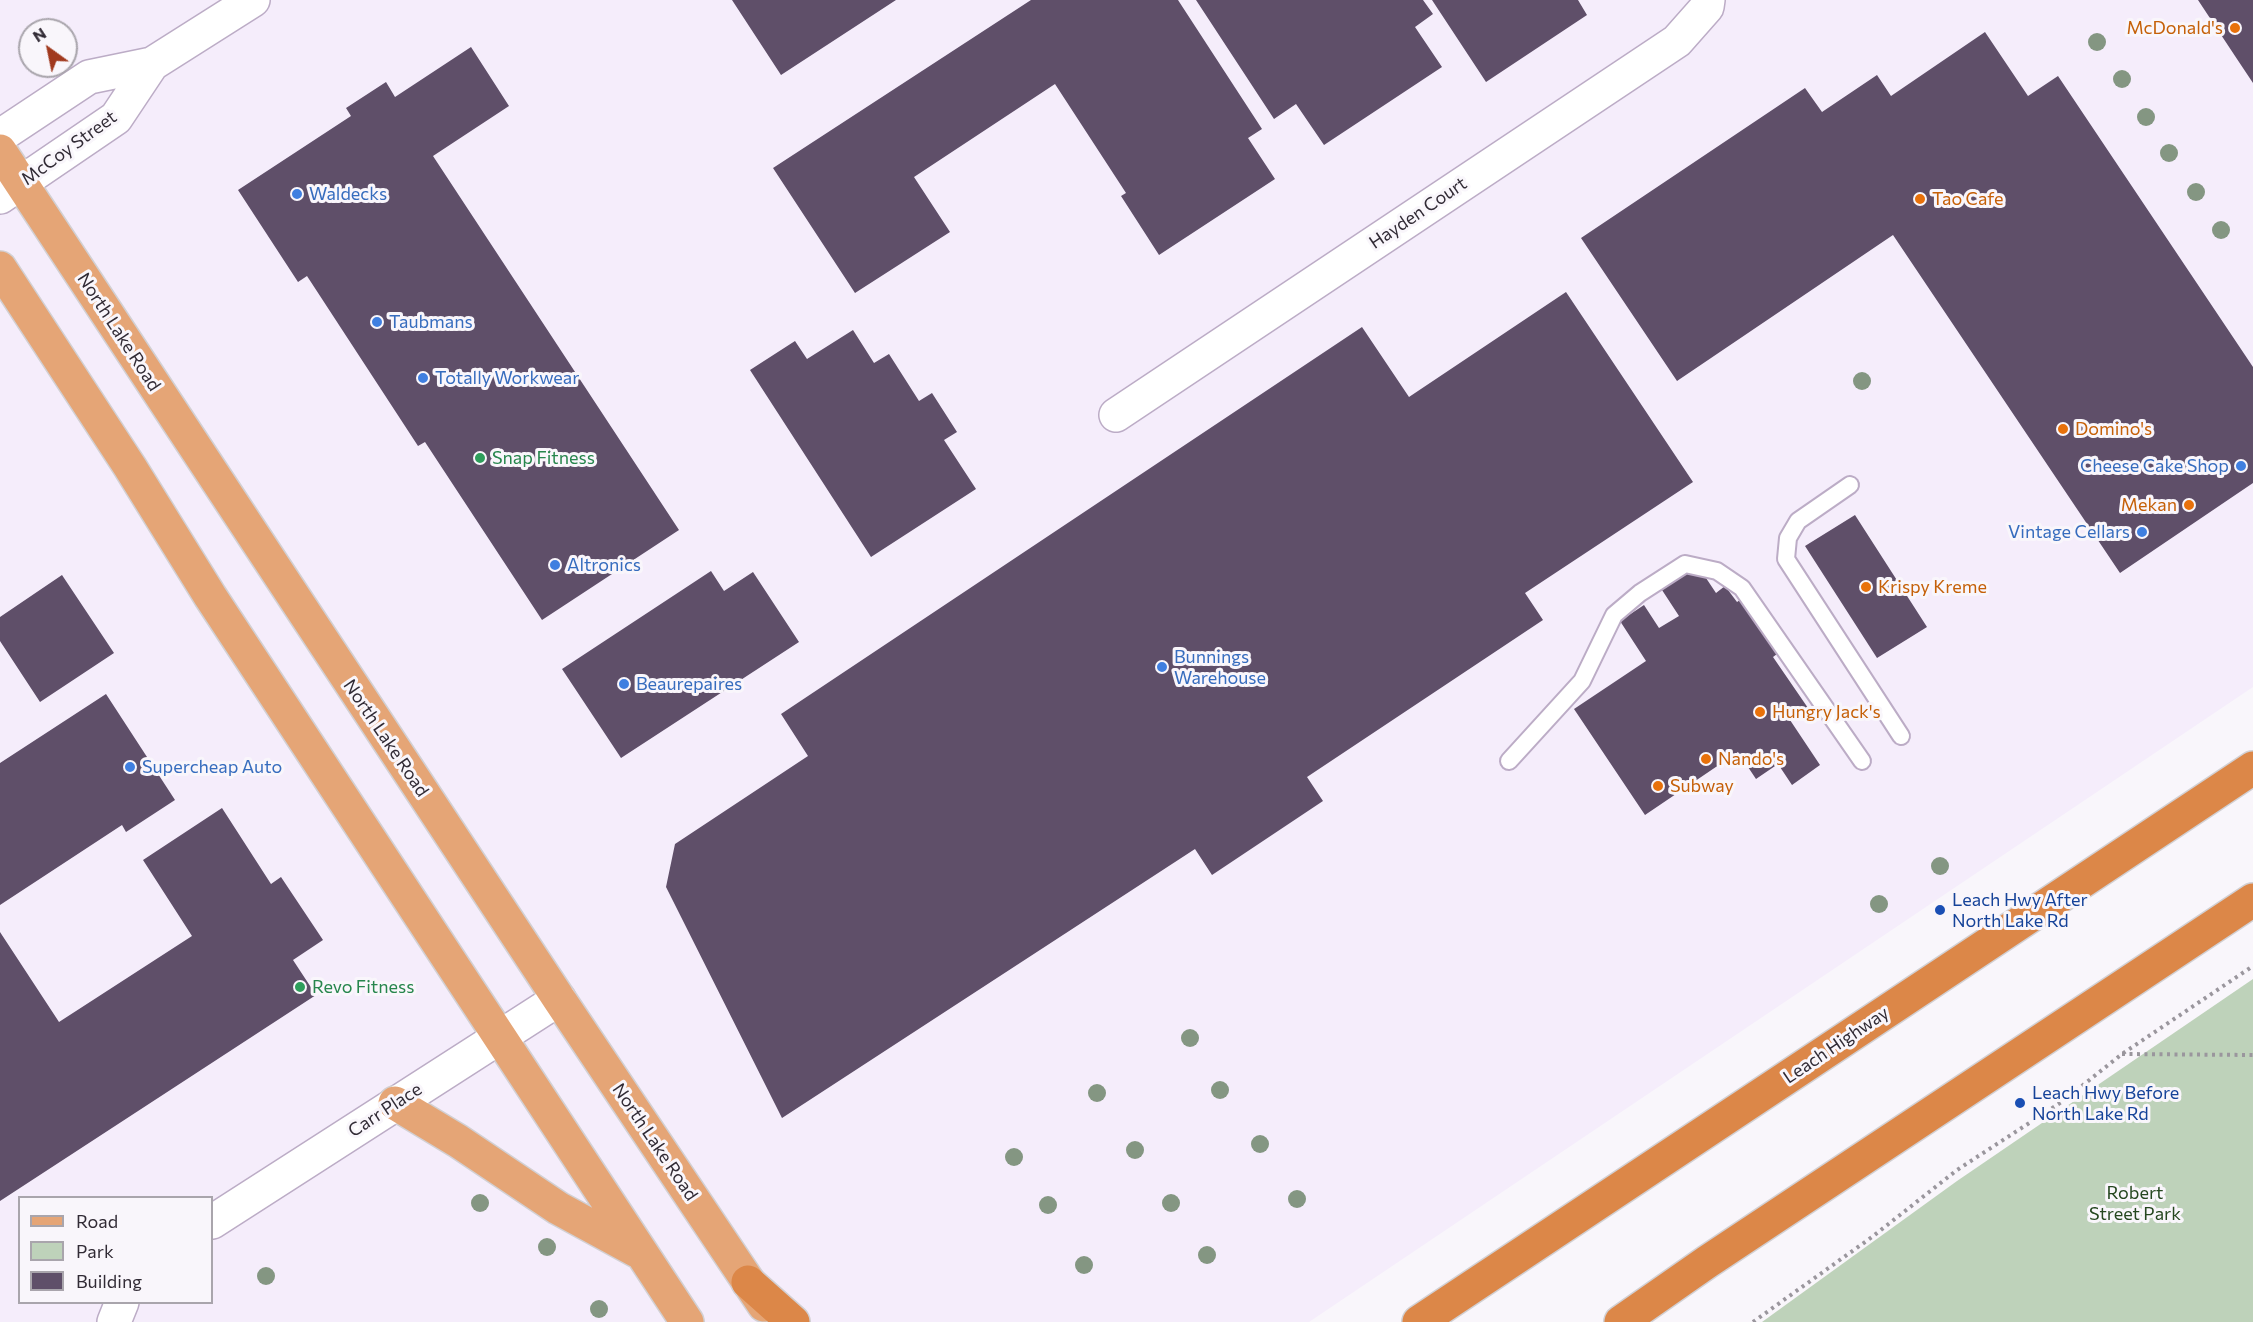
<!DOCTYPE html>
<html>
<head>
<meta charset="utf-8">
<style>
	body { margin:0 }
	#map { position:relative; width:2253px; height:1322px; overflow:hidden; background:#f9f6fb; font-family:Commissioner,sans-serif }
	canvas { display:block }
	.legend { position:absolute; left:18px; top:1196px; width:195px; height:108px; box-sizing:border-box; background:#f9f6fb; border:2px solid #a9a5ac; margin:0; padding:8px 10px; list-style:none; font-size:18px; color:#312b35 }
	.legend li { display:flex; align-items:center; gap:12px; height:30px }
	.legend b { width:30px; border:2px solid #a9a5ac }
	.north { position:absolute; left:18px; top:18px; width:60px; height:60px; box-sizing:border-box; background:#f9f6fb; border:2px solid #a9a5ac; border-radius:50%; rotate:327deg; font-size:16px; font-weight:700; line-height:24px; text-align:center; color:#312b35 }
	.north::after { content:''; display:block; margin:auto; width:21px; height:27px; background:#a1391e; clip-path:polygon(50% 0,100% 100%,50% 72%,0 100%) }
</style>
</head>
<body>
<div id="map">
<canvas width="2253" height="1322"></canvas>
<ul class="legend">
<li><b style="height:8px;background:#e5a576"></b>Road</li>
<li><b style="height:16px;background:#bed2ba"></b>Park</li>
<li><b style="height:16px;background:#5f4f69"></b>Building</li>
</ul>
<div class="north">N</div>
</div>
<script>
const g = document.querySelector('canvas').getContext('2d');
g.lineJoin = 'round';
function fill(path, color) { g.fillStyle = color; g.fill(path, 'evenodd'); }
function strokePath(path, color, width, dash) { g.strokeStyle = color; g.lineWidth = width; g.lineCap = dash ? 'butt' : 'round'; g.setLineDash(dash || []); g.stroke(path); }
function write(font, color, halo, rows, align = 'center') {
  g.font = font + ' Commissioner,sans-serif'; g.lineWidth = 6; g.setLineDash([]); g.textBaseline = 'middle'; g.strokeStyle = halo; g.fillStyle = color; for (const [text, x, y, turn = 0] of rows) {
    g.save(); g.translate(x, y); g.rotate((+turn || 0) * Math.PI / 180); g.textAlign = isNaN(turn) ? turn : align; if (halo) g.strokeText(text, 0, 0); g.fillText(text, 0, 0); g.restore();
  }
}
fill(new Path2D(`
	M 0,0 L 2253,0 L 2253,687 L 1309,1322 L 0,1322 ZM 30,30 L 66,30 L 66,66 L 30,66 ZM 20,1198 L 212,1198 L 212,1302 L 20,1302 Z`), '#f5edfb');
fill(new Path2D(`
	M 2253,979 L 2253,1322 L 1762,1322 L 1957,1181 Z`), '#bed2ba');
fill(new Path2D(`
	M 732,0 L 896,0 L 781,75 Z
	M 1031,0 L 1178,0 L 1262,129 L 1248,138 L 1275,179 L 1159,255 L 1121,196 L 1126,193 L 1055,84 L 914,177 L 950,232 L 855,293 L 773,168 Z
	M 1196,0 L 1423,0 L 1433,14 L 1415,27 L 1442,67 L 1324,145 L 1296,104 L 1274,119 Z
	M 1432,0 L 1578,0 L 1587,15 L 1486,82 Z
	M 2198,0 L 2253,0 L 2253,83 L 2235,56 Z
	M 1985,32 L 2028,96 L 2058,76 L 2253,367 L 2253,483 L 2120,573 L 1893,235 L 1677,381 L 1581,238 L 1805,88 L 1822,112 L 1877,75 L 1891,96 Z
	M 471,47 L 509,106 L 433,156 L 679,530 L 542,620 L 425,442 L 418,446 L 307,276 L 298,282 L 238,190 L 351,116 L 346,108 L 386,82 L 395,97 Z
	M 1566,292 L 1693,482 L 1525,593 L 1543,620 L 1307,777 L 1323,801 L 1212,875 L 1195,849 L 782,1118 L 666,887 L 675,844 L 808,756 L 781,714 L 1362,327 L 1409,397 Z
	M 853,330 L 874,363 L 889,354 L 919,401 L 932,393 L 957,432 L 944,440 L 976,489 L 871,557 L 750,370 L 795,341 L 807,359 Z
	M 1855,515 L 1927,627 L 1877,658 L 1805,546 Z
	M 1698,566 L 1716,593 L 1725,586 L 1737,602 L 1754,591 L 1789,645 L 1773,657 L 1808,708 L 1790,720 L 1820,765 L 1792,785 L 1778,764 L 1756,779 L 1738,752 L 1645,815 L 1574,709 L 1646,661 L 1620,621 L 1644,605 L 1659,628 L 1679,616 L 1662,590 Z
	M 711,571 L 724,591 L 753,572 L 799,642 L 621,758 L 562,669 Z
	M 62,575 L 114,653 L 40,702 L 0,641 L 0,617 Z
	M 106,694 L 175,800 L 126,832 L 122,825 L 0,905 L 0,763 Z
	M 222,808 L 271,884 L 281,877 L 323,940 L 293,960 L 316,995 L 0,1201 L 0,932 L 59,1022 L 192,936 L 143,860 Z`), '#5f4f69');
const service = new Path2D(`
	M 1850,485 L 1798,521 L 1788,538 L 1786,559 L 1901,736
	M 1509,761 L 1582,681 L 1614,615 L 1640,593 L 1685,564 L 1717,571 L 1742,588 L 1862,761`);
const minor = new Path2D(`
	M 0,136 L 89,77 L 152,64 L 253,0
	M 0,197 L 116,118 L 152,64
	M 1116,415 L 1677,41 L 1707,7 L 1708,0
	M 212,1222 L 559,999
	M 114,1322 L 122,1302`);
const primary = new Path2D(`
	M 0,151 L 559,999 L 764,1305
	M 0,268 L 130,467 L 210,596 L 687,1322
	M 395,1103 L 458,1141 L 558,1208 L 637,1251`);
const trunk = new Path2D(`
	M 748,1282 L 793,1322
	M 1419,1322 L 2253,768
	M 1621,1322 L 1707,1262 L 2253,900`);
strokePath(service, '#bcacc6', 20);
strokePath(minor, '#bcacc6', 36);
strokePath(primary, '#d2d0d3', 36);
strokePath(trunk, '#d2d0d3', 36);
strokePath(new Path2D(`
	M 2122,1054 L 2253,1055
	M 1753,1322 L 1872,1237 L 1957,1170 L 2063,1101 L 2122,1054 L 2253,966`), '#9a969d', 4, [3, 4.5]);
strokePath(service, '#fff', 16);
strokePath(minor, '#fff', 33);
strokePath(primary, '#e5a576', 33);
strokePath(trunk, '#dc8748', 33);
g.fillStyle = '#849682';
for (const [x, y] of [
	[2097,42],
	[2122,79],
	[2146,117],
	[2169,153],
	[2196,192],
	[2221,230],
	[1862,381],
	[1940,866],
	[1879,904],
	[1190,1038],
	[1220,1090],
	[1097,1093],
	[1260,1144],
	[1135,1150],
	[1014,1157],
	[1297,1199],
	[480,1203],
	[1171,1203],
	[1048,1205],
	[547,1247],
	[1207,1255],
	[1084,1265],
	[266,1276],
	[599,1309]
]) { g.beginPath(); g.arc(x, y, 9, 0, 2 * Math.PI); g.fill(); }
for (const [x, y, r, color] of [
	[2235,28,6,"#e8710a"],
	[297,194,6,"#3f7fe0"],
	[1920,199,6,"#e8710a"],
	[377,322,6,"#3f7fe0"],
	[423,378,6,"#3f7fe0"],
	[2063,429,6,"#e8710a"],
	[480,458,6,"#2e9e5b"],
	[2241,466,6,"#3f7fe0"],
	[2189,505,6,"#e8710a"],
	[2142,532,6,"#3f7fe0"],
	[555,565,6,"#3f7fe0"],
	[1866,587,6,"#e8710a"],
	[1162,667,6,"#3f7fe0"],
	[624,684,6,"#3f7fe0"],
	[1760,712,6,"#e8710a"],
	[1706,759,6,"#e8710a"],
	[130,767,6,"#3f7fe0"],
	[1658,786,6,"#e8710a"],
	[1940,910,6,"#1a4fb4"],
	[300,987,6,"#2e9e5b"],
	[2020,1103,6,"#1a4fb4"]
]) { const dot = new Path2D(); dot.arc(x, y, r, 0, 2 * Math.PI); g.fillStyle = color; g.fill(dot); strokePath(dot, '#f9f6fb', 2); }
write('18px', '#c56008', '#f9f6fb', [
	["McDonald's",2223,28,"right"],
	["Tao Cafe",1932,199],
	["Domino's",2075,429],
	["Mekan",2177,505,"right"],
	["Krispy Kreme",1878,587],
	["Hungry Jack's",1772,712],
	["Nando's",1718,759],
	["Subway",1670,786]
], 'left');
write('18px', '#312b35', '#f9f6fb', [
	["McCoy Street",69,148,-36],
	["Hayden Court",1418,213,-34],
	["North Lake Road",119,332,57],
	["North Lake Road",386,738,56],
	["Leach Highway",1836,1045,-34],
	["Carr Place",385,1110,-33],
	["North Lake Road",655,1142,56]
]);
write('18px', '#366cbe', '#f9f6fb', [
	["Waldecks",309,194],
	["Taubmans",389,322],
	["Totally Workwear",435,378],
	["Cheese Cake Shop",2229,466,"right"],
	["Vintage Cellars",2130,532,"right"],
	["Altronics",567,565],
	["Bunnings",1174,657],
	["Warehouse",1174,678],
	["Beaurepaires",636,684],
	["Supercheap Auto",142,767]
], 'left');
write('18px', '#27864d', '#f9f6fb', [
	["Snap Fitness",492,458],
	["Revo Fitness",312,987]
], 'left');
write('18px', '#164399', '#f9f6fb', [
	["Leach Hwy After",1952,900],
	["North Lake Rd",1952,921],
	["Leach Hwy Before",2032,1093],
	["North Lake Rd",2032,1114]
], 'left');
write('18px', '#25471f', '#f9f6fb', [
	["Robert",2135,1193],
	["Street Park",2135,1214]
]);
</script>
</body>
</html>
